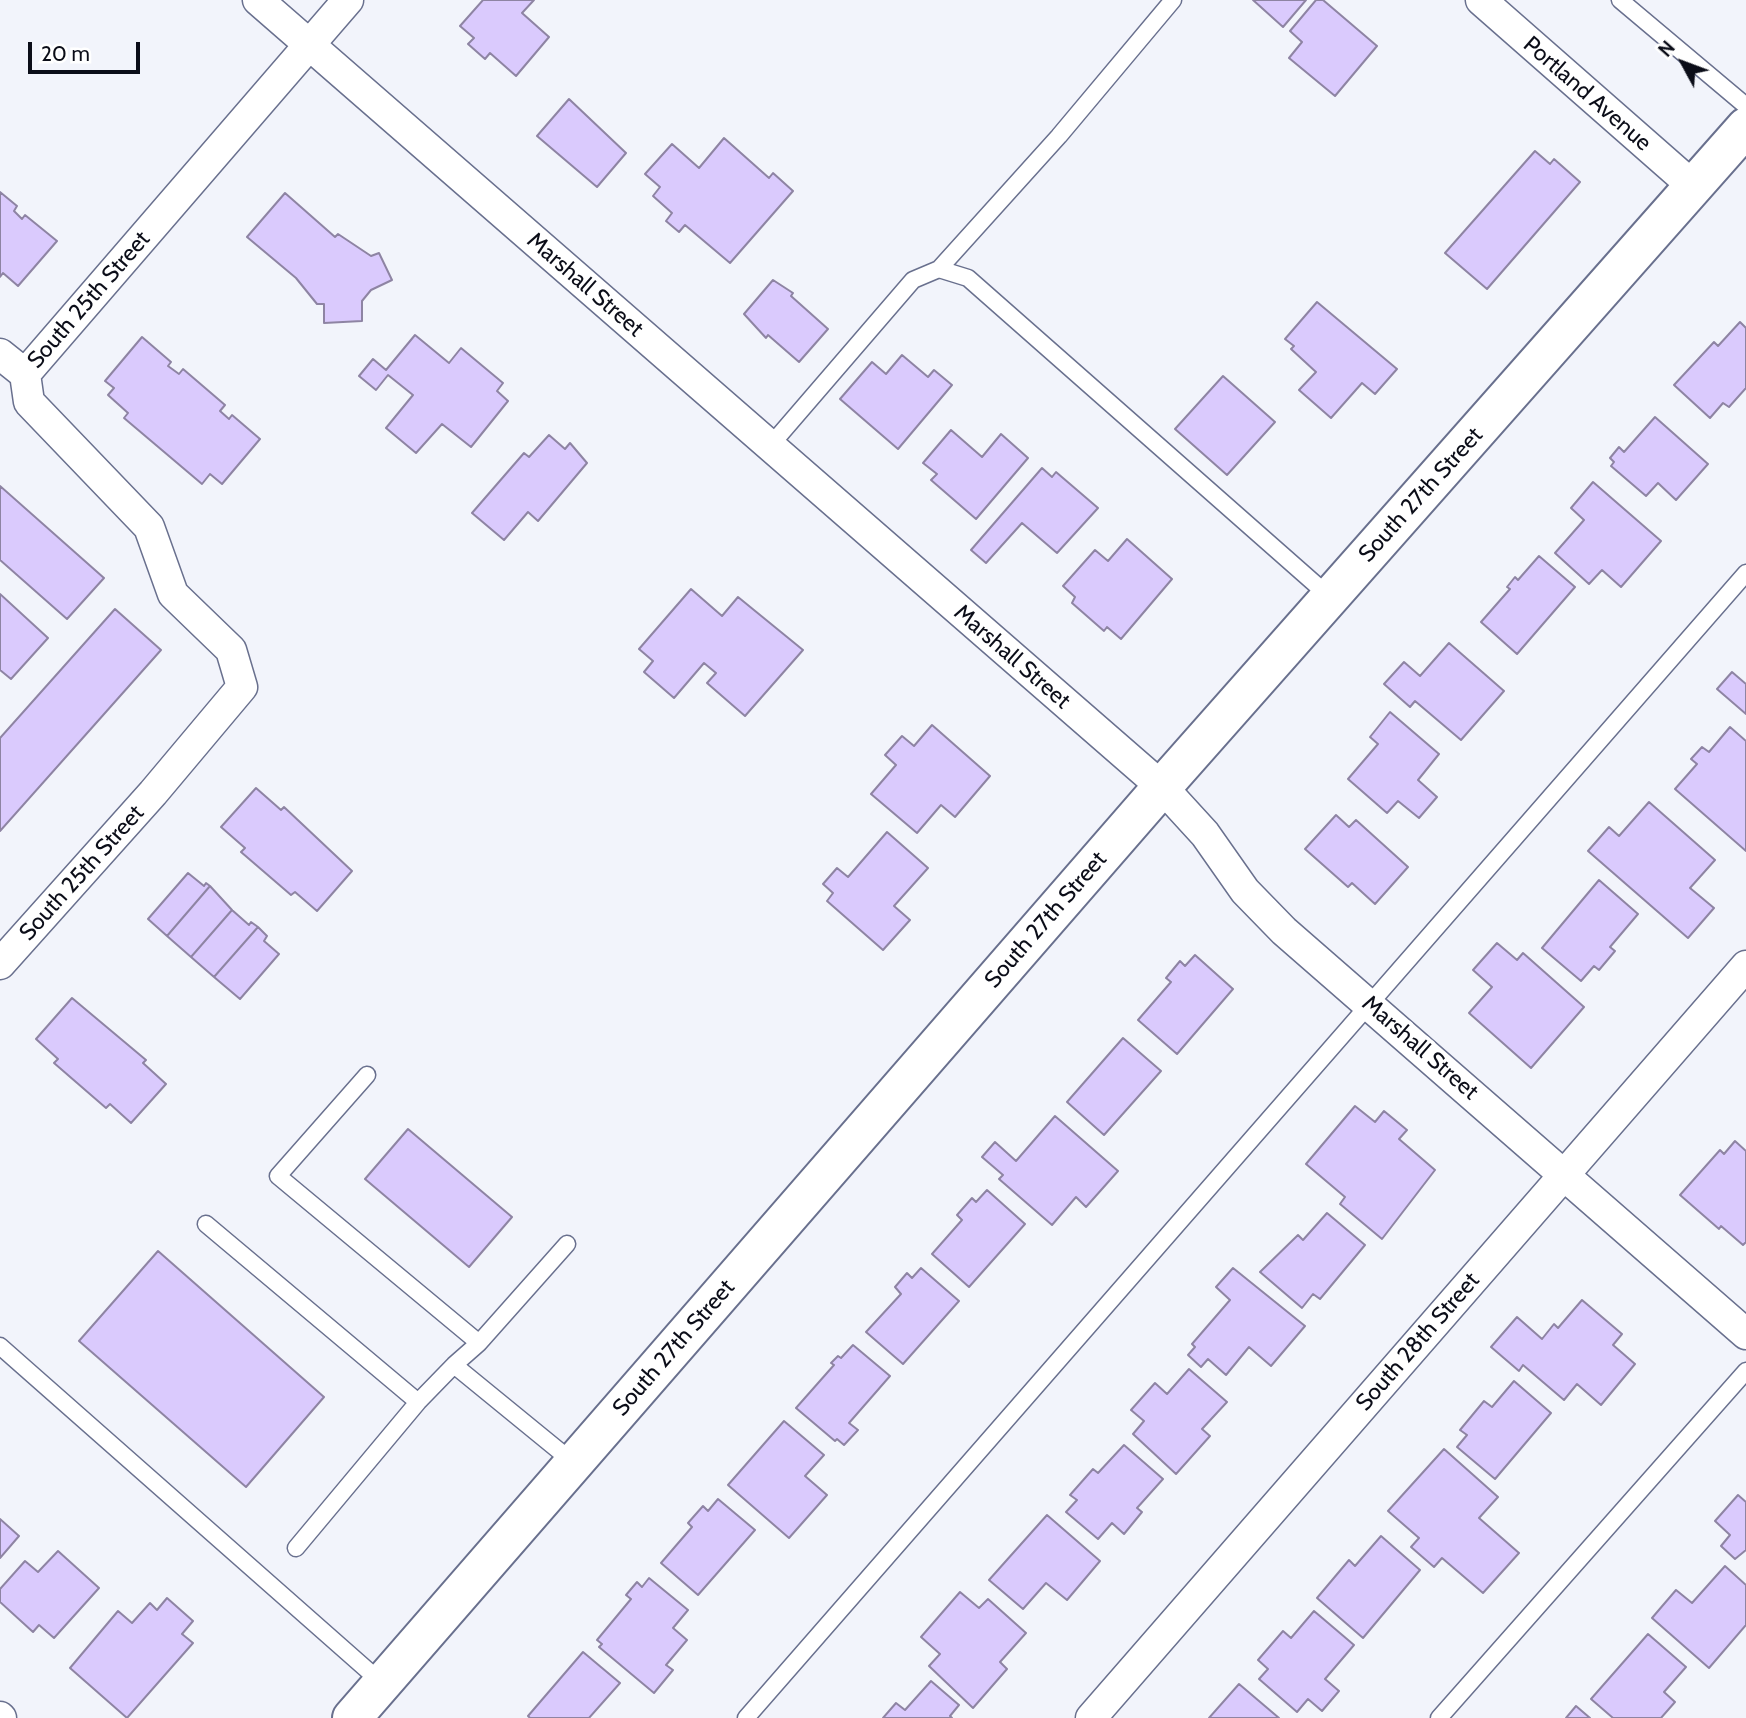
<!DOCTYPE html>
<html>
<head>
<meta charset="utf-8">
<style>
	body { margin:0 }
	#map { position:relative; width:1746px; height:1718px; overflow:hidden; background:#f2f4fb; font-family:Cabin,sans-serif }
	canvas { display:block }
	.north { position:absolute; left:1648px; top:28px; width:70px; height:70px; -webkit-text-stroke:5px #fff; paint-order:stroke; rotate:311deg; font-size:19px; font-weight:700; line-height:28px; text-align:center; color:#0b0d18 }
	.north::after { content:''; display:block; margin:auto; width:24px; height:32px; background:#0b0d18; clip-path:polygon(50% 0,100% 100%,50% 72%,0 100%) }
	.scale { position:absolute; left:28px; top:42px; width:112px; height:32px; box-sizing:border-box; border:4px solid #0b0d18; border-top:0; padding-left:9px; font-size:21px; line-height:24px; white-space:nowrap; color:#0b0d18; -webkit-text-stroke:5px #fff; paint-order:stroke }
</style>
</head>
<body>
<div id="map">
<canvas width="1746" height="1718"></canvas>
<div class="north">N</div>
<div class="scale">20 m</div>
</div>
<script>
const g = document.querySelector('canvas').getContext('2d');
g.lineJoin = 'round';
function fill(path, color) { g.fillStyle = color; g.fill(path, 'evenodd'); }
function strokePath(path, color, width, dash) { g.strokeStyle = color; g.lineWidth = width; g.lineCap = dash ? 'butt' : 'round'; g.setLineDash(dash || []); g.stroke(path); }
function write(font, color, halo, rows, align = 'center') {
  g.font = font + ' Cabin,sans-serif'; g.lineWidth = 7; g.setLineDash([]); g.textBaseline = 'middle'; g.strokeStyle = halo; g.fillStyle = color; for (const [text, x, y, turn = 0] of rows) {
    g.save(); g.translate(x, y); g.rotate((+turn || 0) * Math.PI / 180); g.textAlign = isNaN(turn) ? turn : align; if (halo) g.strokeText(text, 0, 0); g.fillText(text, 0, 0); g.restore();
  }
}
const building = new Path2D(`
	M 483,0 L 534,0 L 522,13 L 549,37 L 516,76 L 490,53 L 485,59 L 468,44 L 474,38 L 460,26 Z
	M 1253,0 L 1306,0 L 1283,27 Z
	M 1316,0 L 1323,0 L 1377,46 L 1335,96 L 1289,58 L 1302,42 L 1290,31 Z
	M 569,99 L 626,153 L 597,187 L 537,136 Z
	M 724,138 L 769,178 L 773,173 L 793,191 L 730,263 L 685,225 L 679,232 L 666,221 L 672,213 L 653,196 L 660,187 L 645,174 L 672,144 L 699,168 Z
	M 1535,151 L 1550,164 L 1554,159 L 1580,182 L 1487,289 L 1445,253 Z
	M 0,192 L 17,206 L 14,211 L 22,219 L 25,215 L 57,241 L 18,286 L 3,273 L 0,277 Z
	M 285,193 L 335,237 L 338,234 L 371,256 L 379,253 L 392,280 L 371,290 L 362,301 L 362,321 L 324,323 L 324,304 L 317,304 L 296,278 L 247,237 Z
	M 773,280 L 793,293 L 791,296 L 828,329 L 799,362 L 768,335 L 766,338 L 744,314 Z
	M 1317,302 L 1397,369 L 1375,394 L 1362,383 L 1331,418 L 1299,390 L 1316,372 L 1291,349 L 1294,346 L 1285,339 Z
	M 1740,322 L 1746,328 L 1746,388 L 1729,407 L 1723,403 L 1710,418 L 1674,385 L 1714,342 L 1718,346 Z
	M 415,335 L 449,363 L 461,348 L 503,383 L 497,391 L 508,401 L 471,447 L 442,424 L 416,453 L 386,428 L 413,395 L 388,375 L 376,390 L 359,376 L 373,359 L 386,370 Z
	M 142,337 L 171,362 L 168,366 L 179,374 L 183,369 L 225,405 L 220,411 L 229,419 L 232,415 L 260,439 L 222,484 L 210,474 L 202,484 L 124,418 L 128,413 L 108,395 L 114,388 L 105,381 Z
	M 902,355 L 928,377 L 934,370 L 952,385 L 898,449 L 840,399 L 872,362 L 886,374 Z
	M 1223,376 L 1275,422 L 1227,475 L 1175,429 Z
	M 1655,417 L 1708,464 L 1676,500 L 1658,483 L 1646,496 L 1611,466 L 1614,462 L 1610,458 L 1619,447 L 1624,452 Z
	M 951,430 L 982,457 L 1001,434 L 1028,458 L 976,519 L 931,480 L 937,474 L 923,463 Z
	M 549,435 L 565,449 L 570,443 L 587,463 L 538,521 L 528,512 L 504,540 L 472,513 L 524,453 L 529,457 Z
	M 1042,468 L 1052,477 L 1056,472 L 1098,508 L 1057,553 L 1022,523 L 986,563 L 971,550 Z
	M 1593,482 L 1661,541 L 1621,587 L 1602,570 L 1589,584 L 1555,553 L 1584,520 L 1571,508 Z
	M 0,486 L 104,578 L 67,619 L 0,560 Z
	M 1127,539 L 1172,579 L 1121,639 L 1107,627 L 1104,631 L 1072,603 L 1075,597 L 1063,586 L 1095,550 L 1108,561 Z
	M 1539,556 L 1575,587 L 1517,654 L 1481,622 L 1510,589 L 1507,587 L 1515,577 L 1518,580 Z
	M 691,589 L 722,616 L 738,597 L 803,650 L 745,716 L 707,683 L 716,673 L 704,663 L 674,698 L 644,672 L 653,661 L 639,649 Z
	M 0,594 L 48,638 L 11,679 L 0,670 Z
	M 115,609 L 161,650 L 0,831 L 0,738 Z
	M 1449,643 L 1504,691 L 1461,740 L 1415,701 L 1410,707 L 1384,684 L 1404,662 L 1420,676 Z
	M 1732,672 L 1746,684 L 1746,714 L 1717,689 Z
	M 1390,712 L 1439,754 L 1418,780 L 1437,797 L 1419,818 L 1398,801 L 1387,813 L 1348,779 L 1378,744 L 1370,737 Z
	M 932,725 L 990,776 L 955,817 L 941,805 L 917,833 L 871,794 L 896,765 L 885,755 L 902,736 L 914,746 Z
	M 1730,727 L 1746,741 L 1746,851 L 1675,789 L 1697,764 L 1691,759 L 1702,747 L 1709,752 Z
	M 256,788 L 281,810 L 284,807 L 352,871 L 317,911 L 295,892 L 291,895 L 241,852 L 245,848 L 221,827 Z
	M 1649,802 L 1715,860 L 1690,888 L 1714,908 L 1688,938 L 1588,851 L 1609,827 L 1619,836 Z
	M 1336,815 L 1349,827 L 1356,820 L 1408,867 L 1375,904 L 1352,883 L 1348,887 L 1305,849 Z
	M 887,832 L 928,868 L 894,906 L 910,920 L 883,950 L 827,901 L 833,893 L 823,884 L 837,868 L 848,877 Z
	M 188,873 L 204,886 L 206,883 L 210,886 L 167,936 L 148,919 Z
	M 1599,880 L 1638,914 L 1610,947 L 1615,951 L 1599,970 L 1594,966 L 1581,981 L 1542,948 Z
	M 210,886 L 232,910 L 191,957 L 167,936 Z
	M 232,910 L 249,925 L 251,922 L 258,927 L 214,977 L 191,957 Z
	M 258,927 L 267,936 L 264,941 L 279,954 L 240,999 L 214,977 Z
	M 1497,943 L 1517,960 L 1523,953 L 1584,1007 L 1531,1068 L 1469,1013 L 1492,987 L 1473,970 Z
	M 1195,955 L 1233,989 L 1177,1054 L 1138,1020 L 1171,982 L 1166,978 L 1180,961 L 1185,966 Z
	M 72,998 L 146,1060 L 143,1063 L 166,1084 L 131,1123 L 110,1104 L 106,1108 L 54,1063 L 58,1059 L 36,1039 Z
	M 1123,1038 L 1161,1071 L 1104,1135 L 1067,1102 Z
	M 1355,1106 L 1375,1122 L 1384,1111 L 1407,1130 L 1399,1139 L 1435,1170 L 1382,1239 L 1340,1204 L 1345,1197 L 1306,1164 Z
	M 1055,1116 L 1118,1171 L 1086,1207 L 1076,1197 L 1052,1225 L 999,1179 L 1003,1175 L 982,1157 L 995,1142 L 1016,1161 Z
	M 408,1129 L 512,1217 L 469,1267 L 365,1179 Z
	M 1735,1141 L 1746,1151 L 1746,1242 L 1743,1245 L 1721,1226 L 1719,1229 L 1680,1195 L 1720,1150 L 1724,1154 Z
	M 987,1190 L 1025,1224 L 969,1287 L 932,1254 L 962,1220 L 957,1215 L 972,1198 L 976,1202 Z
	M 1327,1213 L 1365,1245 L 1320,1299 L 1313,1294 L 1302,1308 L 1260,1272 L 1298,1235 L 1303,1240 Z
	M 158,1251 L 324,1397 L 246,1487 L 79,1341 Z
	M 921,1268 L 959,1301 L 903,1364 L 866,1332 L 901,1294 L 895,1287 L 907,1273 L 912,1278 Z
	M 1233,1268 L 1305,1326 L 1271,1366 L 1249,1347 L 1226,1375 L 1208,1359 L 1201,1367 L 1188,1355 L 1195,1347 L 1192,1344 L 1230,1300 L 1216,1287 Z
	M 1582,1300 L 1622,1334 L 1613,1345 L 1635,1364 L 1601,1405 L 1577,1384 L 1564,1400 L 1523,1365 L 1519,1371 L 1491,1347 L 1517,1317 L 1542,1339 L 1554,1324 L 1558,1328 Z
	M 853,1345 L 890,1376 L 849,1423 L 858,1430 L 844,1445 L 837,1439 L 835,1441 L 796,1408 L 834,1365 L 831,1363 L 838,1356 L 841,1358 Z
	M 1189,1369 L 1227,1402 L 1202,1429 L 1210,1436 L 1176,1474 L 1133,1434 L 1144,1421 L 1131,1410 L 1155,1383 L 1167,1394 Z
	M 1514,1381 L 1551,1413 L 1495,1479 L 1457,1447 L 1467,1435 L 1460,1430 L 1484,1401 L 1492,1407 Z
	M 784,1421 L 824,1455 L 805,1476 L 827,1495 L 789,1538 L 728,1485 Z
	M 1124,1445 L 1163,1479 L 1137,1508 L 1142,1512 L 1124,1534 L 1112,1523 L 1098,1539 L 1066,1512 L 1077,1500 L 1070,1495 L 1093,1469 L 1098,1473 Z
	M 1444,1449 L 1498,1497 L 1479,1518 L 1519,1553 L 1483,1593 L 1442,1558 L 1434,1567 L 1411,1547 L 1419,1538 L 1388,1511 Z
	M 1738,1495 L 1746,1502 L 1746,1550 L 1735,1559 L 1721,1546 L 1730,1535 L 1715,1521 Z
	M 718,1499 L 755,1530 L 698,1595 L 661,1563 L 692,1527 L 688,1523 L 703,1506 L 708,1511 Z
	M 1047,1515 L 1100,1561 L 1067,1600 L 1046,1583 L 1023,1609 L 989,1580 Z
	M 0,1519 L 19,1536 L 0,1558 Z
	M 1381,1536 L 1420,1570 L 1363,1638 L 1317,1598 L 1349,1560 L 1355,1566 Z
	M 58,1551 L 99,1588 L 54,1638 L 39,1625 L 33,1632 L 0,1602 L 0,1589 L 25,1561 L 38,1572 Z
	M 1725,1566 L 1746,1585 L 1746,1625 L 1709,1668 L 1652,1618 L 1676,1590 L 1692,1603 Z
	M 649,1578 L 688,1610 L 673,1628 L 687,1640 L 666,1665 L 673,1670 L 654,1693 L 599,1647 L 602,1644 L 597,1640 L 631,1599 L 626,1595 L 637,1582 L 642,1587 Z
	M 960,1592 L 979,1608 L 988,1599 L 1026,1633 L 1000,1662 L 1007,1669 L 973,1708 L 929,1666 L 940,1654 L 921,1637 Z
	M 167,1598 L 193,1621 L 182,1634 L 193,1643 L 127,1718 L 70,1668 L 118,1611 L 132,1623 L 150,1603 L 157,1610 Z
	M 1314,1611 L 1354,1645 L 1325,1679 L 1339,1691 L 1322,1711 L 1308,1699 L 1297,1712 L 1259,1679 L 1268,1669 L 1258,1660 L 1283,1631 L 1291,1638 Z
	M 1648,1634 L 1686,1667 L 1664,1692 L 1675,1702 L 1661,1718 L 1613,1718 L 1591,1699 Z
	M 583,1652 L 620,1683 L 589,1718 L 530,1718 L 528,1716 Z
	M 931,1681 L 959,1705 L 950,1716 L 952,1718 L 883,1718 L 896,1703 L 905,1710 Z
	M 1239,1684 L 1279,1718 L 1209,1718 Z
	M 1576,1706 L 1590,1718 L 1566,1718 Z`);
fill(building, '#dacafd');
strokePath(building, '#8e84a3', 2);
const lane = new Path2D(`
	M 1620,0 L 1746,106
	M 939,269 L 1059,136 L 1173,0
	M 770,446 L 913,280 L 939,269 L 968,278 L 1330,597
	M 367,1075 L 278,1176 L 479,1343
	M 206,1224 L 418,1402
	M 0,1346 L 382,1683
	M 454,1365 L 479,1343 L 567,1244
	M 296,1548 L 418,1402 L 454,1365 L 574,1463
	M 746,1718 L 1746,573
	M 1439,1718 L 1746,1371`);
const street = new Path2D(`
	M 258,0 L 1162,787 L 1205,834 L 1245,891 L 1284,931 L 1746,1334
	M 1481,0 L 1694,187
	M 0,354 L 25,374
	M 0,964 L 153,793 L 242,687 L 231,650 L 173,594 L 149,527 L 29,402 L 25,374 L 348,0
	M 0,1717 L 1,1718
	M 1091,1718 L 1746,966`);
const secondary = new Path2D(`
	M 352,1718 L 1162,787 L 1746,127`);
strokePath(lane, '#69708e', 19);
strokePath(street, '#69708e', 33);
strokePath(secondary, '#69708e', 42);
strokePath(lane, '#fff', 16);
strokePath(street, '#fff', 30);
strokePath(secondary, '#fff', 38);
write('23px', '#0b0d18', '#fff', [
	["Portland Avenue",1587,94,41],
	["Marshall Street",585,285,41],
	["South 25th Street",89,300,-49],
	["South 27th Street",1421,495,-48],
	["Marshall Street",1012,657,41],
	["South 25th Street",82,873,-48],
	["South 27th Street",1046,920,-49],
	["Marshall Street",1420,1048,41],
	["South 28th Street",1418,1342,-49],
	["South 27th Street",674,1348,-49]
]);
</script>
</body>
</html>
